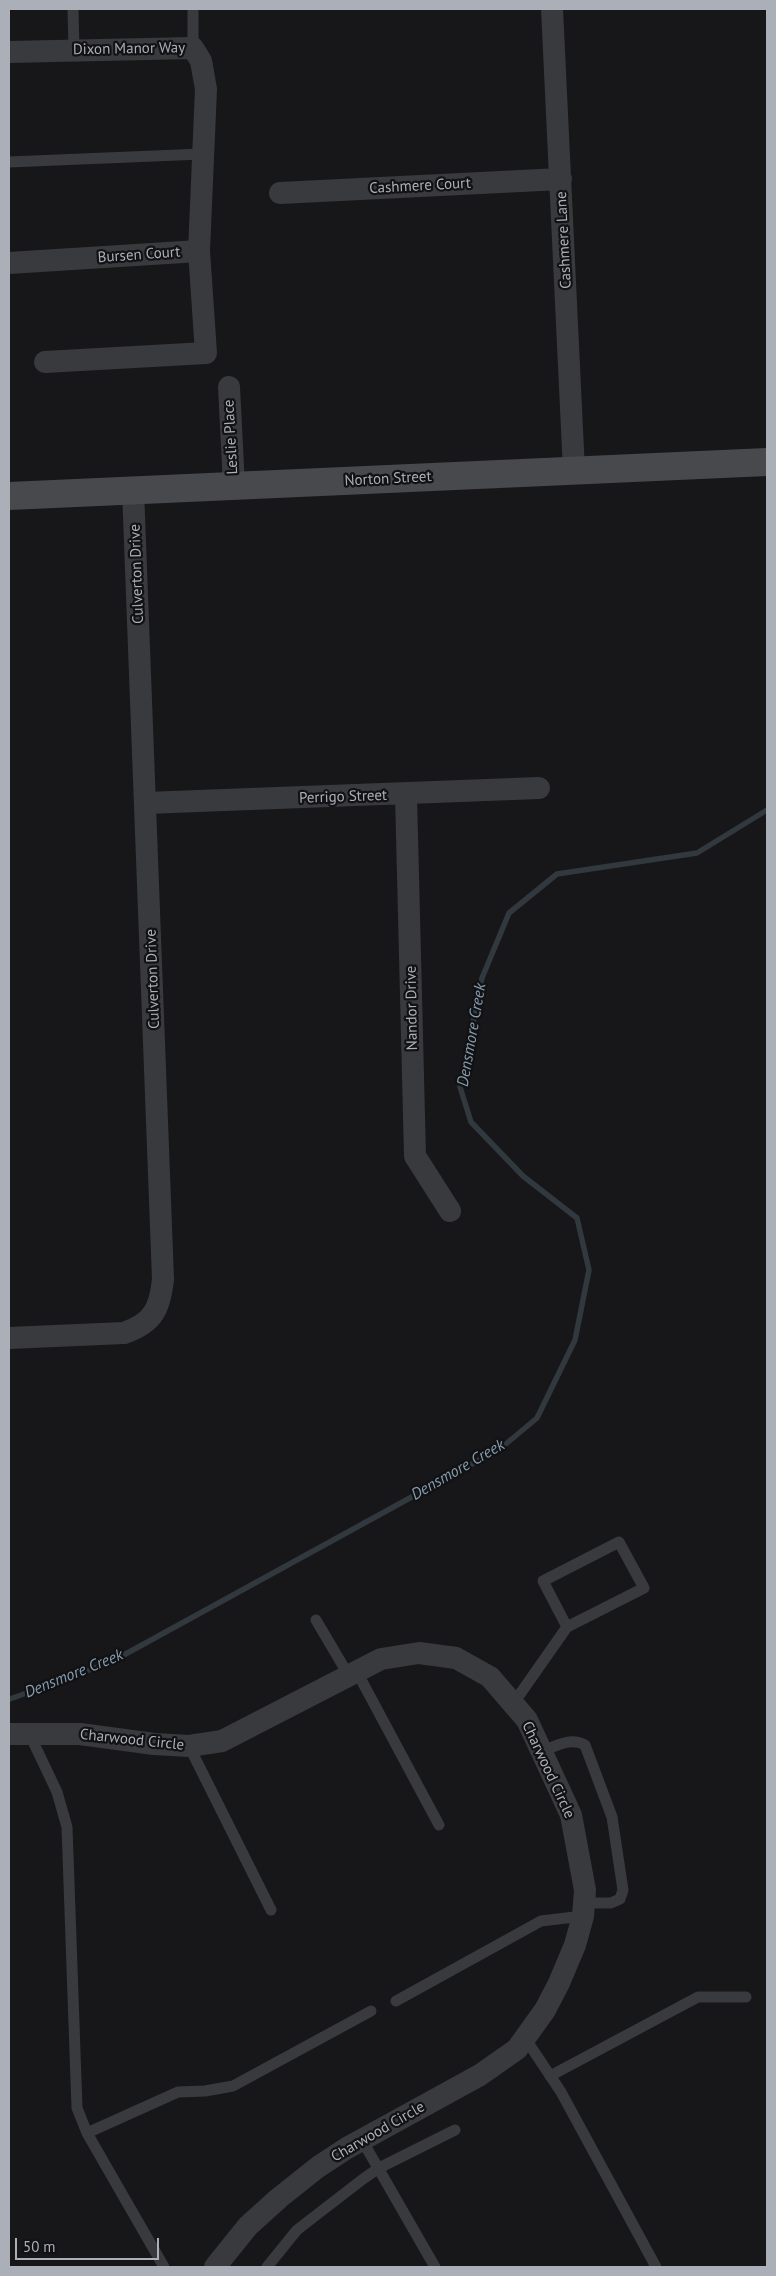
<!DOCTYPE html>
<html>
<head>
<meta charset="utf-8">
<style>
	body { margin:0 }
	#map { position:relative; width:776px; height:2276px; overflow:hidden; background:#171719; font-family:"PT Sans",sans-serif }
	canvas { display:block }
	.frame { position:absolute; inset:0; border:10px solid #abafb8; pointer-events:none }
	.scale { position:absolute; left:15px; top:2238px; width:144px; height:22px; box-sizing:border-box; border:2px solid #abafb8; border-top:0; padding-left:6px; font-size:15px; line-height:18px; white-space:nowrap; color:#abafb8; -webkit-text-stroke:4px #121214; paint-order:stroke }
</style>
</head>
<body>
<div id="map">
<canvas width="776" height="2276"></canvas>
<div class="frame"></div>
<div class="scale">50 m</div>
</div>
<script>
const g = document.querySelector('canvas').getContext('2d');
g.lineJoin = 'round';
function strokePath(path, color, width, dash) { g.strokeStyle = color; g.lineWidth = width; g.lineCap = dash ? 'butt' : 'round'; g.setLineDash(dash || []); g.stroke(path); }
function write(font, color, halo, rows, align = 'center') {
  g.font = font + ' "PT Sans",sans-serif'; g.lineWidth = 4.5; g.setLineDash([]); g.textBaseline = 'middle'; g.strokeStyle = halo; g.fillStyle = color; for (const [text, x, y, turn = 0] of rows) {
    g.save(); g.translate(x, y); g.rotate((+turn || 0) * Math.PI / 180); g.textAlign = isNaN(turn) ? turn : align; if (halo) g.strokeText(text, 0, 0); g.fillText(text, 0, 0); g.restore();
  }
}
strokePath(new Path2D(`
	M 10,1699 L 111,1662 L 501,1448 L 537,1418 L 575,1340 L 589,1270 L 577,1218 L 523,1176 L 471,1122 L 460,1087 L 482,978 L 509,913 L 557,874 L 697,853 L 767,810`), '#31383e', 5.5);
strokePath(new Path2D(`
	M 73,9 L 74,50
	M 193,9 L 193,48
	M 9,162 L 202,154
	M 316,1620 L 349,1676
	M 357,1672 L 439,1825
	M 513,1704 L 567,1627 L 644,1588 L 619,1542 L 543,1581 L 567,1627
	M 29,1733 L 57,1792 L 67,1827 L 77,2108 L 87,2133 L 164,2267
	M 189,1746 L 271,1910
	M 541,1752 C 556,1746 570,1737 585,1745 L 612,1817 L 623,1890 L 620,1899 L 611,1903 L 584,1903
	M 396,2001 L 541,1921 L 583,1916
	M 525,2038 L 561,2092 L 656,2267
	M 550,2076 L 698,1997 L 746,1997
	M 87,2133 L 178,2092 L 205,2091 L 233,2086 L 371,2011
	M 362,2140 L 435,2267
	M 267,2267 L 297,2230 L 363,2179 L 379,2168 L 455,2130`), '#393a3e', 11);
strokePath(new Path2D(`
	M 552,9 L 574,471
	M 9,52 L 193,48 L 201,61 L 206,89 L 199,251
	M 280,193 L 561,179
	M 9,263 L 199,251 L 206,353 L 45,362
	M 229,387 L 234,486
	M 406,795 L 415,1156 L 450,1211
	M 146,803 L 539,788
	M 9,1338 L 124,1333 C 153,1323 160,1309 163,1279 L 133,490
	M 9,1734 L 80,1734 L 154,1744 L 189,1746 L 222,1741 L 381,1659 L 419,1653 L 456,1658 L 490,1677 L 527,1720 L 571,1815 L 585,1890 L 583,1916 L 575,1945 L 559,1983 L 545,2010 L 517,2049 L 480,2075 L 347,2148 L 318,2167 L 279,2198 L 248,2226 L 215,2267`), '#393a3e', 22);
strokePath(new Path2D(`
	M 9,496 L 767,462`), '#47494d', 28);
write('15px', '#abafb8', '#121214', [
	["Dixon Manor Way",129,49,-1],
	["Cashmere Court",420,186,-3],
	["Cashmere Lane",564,240,-93],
	["Bursen Court",139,255,-4],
	["Leslie Place",231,437,-93],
	["Norton Street",388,479,-3],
	["Culverton Drive",137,574,-92],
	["Perrigo Street",343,797,-2],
	["Culverton Drive",153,979,-92],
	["Nandor Drive",412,1008,-91],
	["Charwood Circle",132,1740,6],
	["Charwood Circle",548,1770,65],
	["Charwood Circle",378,2132,-30]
]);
write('italic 16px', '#869caf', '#121214', [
	["Densmore Creek",472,1035,-80],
	["Densmore Creek",458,1470,-30],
	["Densmore Creek",74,1674,-22]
]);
</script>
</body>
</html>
